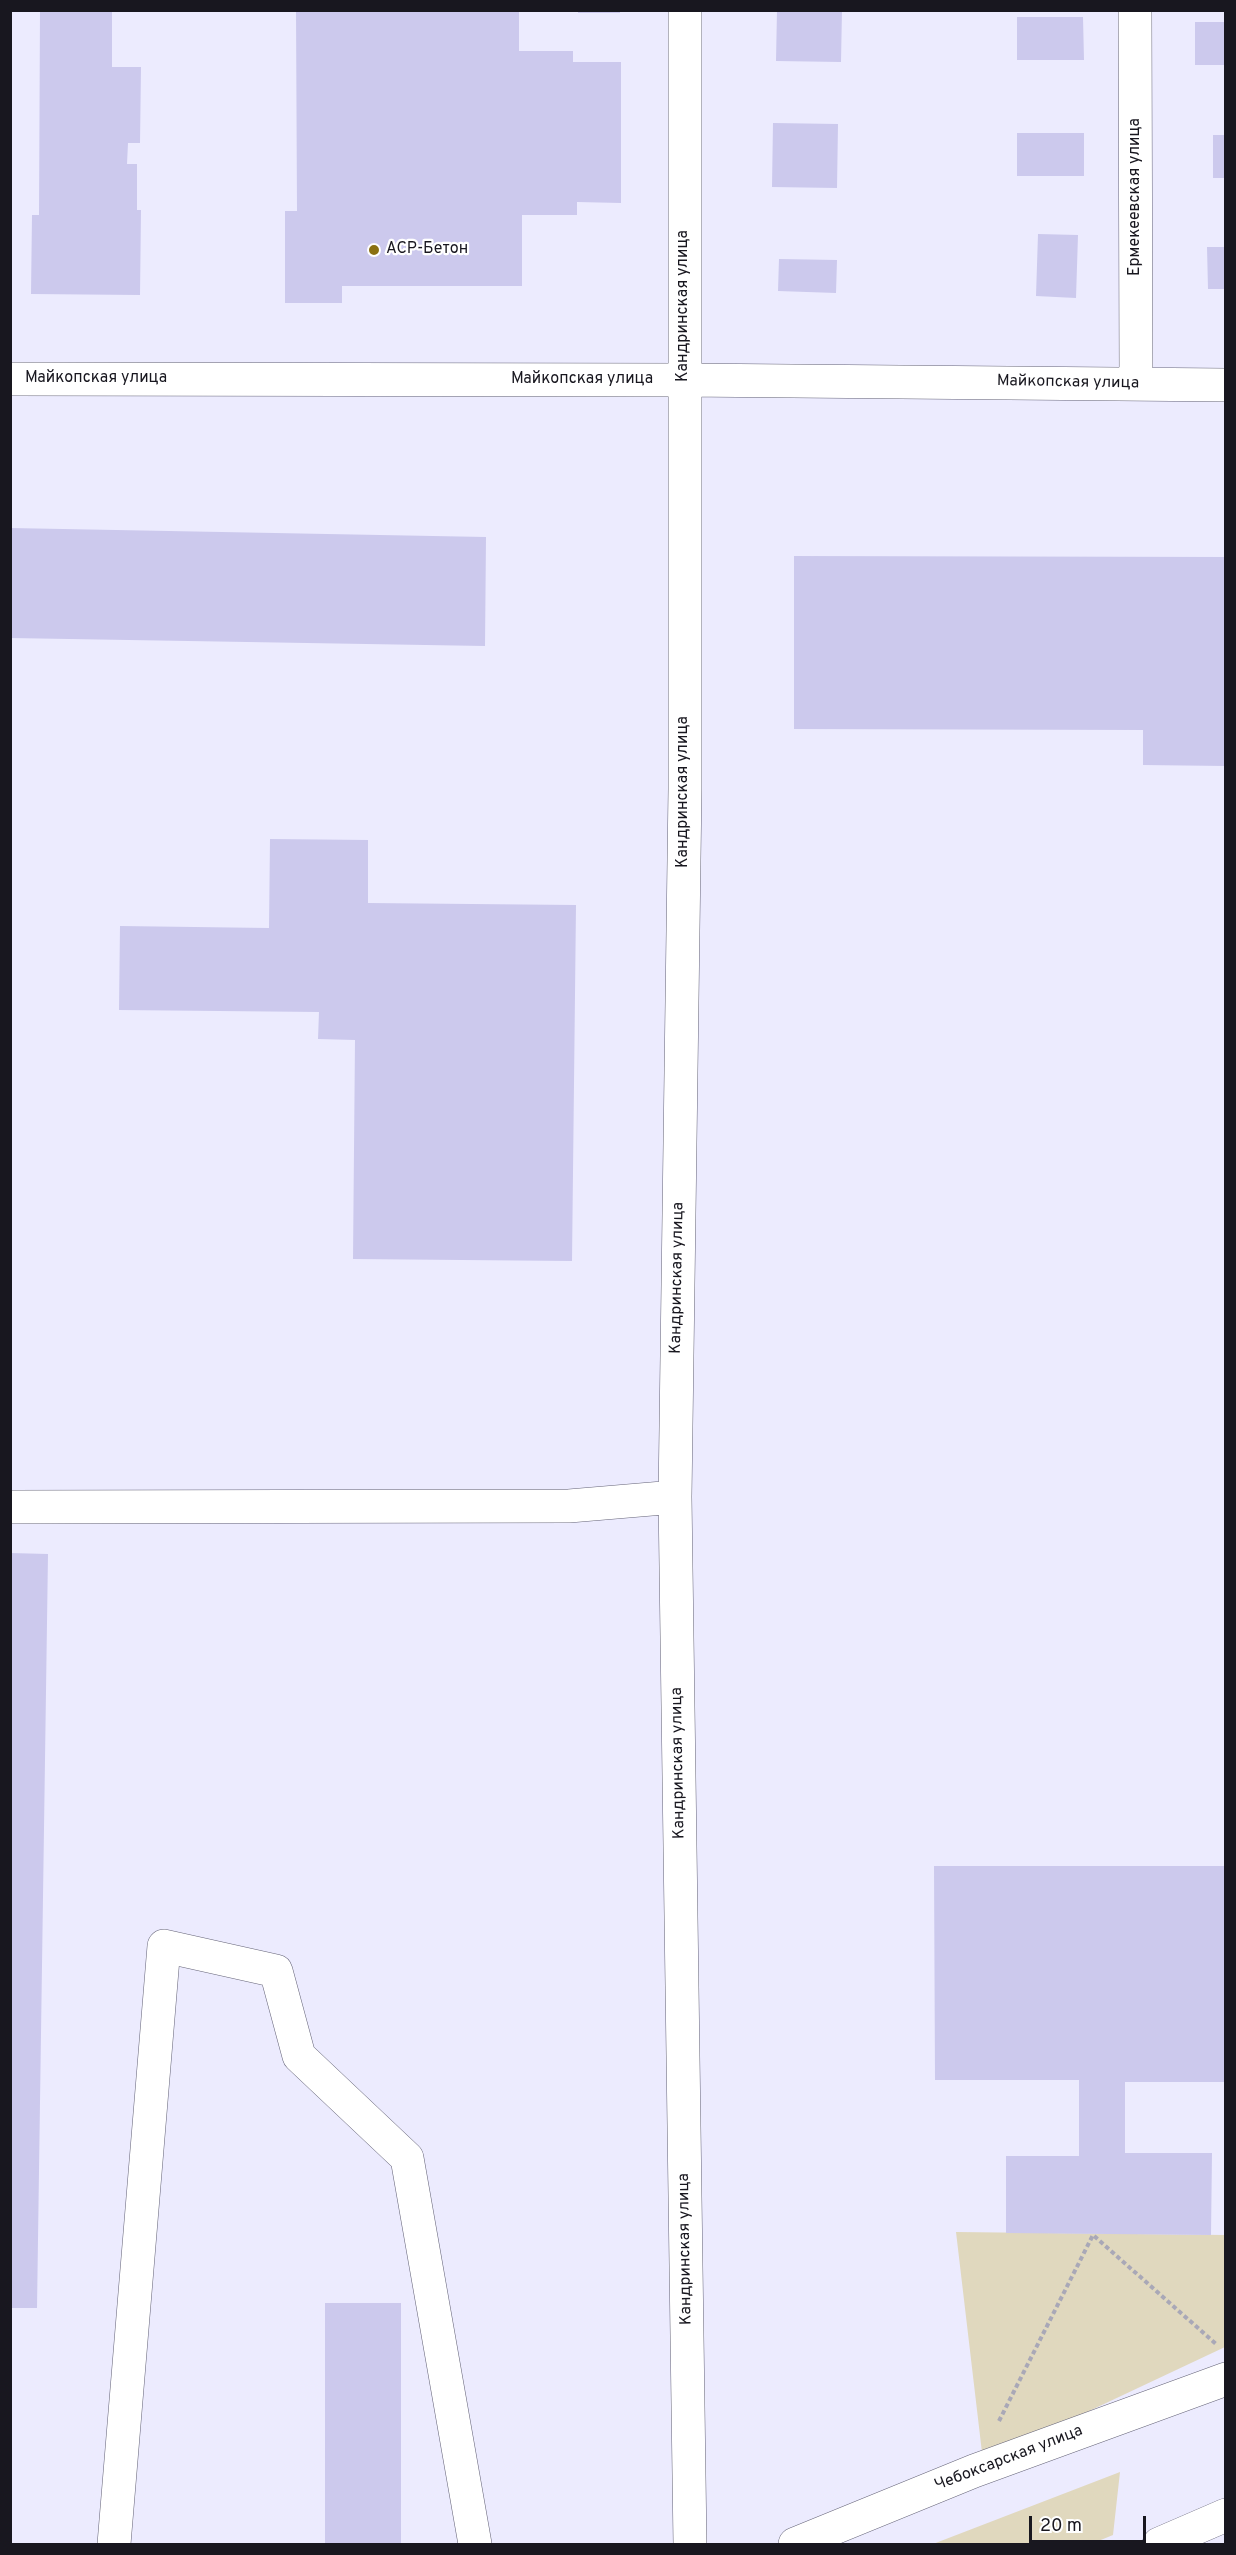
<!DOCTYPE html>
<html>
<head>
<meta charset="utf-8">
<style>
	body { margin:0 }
	#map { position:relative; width:1236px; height:2555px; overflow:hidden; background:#ecebfe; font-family:Overpass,sans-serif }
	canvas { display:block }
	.frame { position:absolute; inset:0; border:12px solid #18171f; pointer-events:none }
	.scale { position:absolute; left:1029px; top:2516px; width:117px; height:27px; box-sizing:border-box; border:3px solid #18171f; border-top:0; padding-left:8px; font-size:18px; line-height:21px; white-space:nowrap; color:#18171f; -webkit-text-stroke:4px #fff; paint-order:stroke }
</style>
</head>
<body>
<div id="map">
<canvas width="1236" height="2555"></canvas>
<div class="frame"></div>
<div class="scale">20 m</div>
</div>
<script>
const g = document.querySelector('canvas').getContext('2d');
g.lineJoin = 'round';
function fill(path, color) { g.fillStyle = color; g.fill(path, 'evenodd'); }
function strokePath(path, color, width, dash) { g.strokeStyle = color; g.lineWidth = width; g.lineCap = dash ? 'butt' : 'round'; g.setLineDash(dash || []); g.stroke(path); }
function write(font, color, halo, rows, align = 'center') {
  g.font = font + ' Overpass,sans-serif'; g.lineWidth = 4.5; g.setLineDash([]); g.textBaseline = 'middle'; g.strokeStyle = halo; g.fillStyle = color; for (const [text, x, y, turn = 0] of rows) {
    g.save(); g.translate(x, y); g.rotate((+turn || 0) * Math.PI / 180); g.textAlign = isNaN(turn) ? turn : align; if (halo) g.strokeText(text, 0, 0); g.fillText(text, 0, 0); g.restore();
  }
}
fill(new Path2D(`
	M 956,2232 L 1225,2235 L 1225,2347 L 983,2461 Z
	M 1120,2472 L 1113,2535 L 1091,2544 L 933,2544 Z`), '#e0d8be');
fill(new Path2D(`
	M 40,10 L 112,10 L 112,67 L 141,67 L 140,143 L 128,143 L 127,164 L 137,164 L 137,210 L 141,210 L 140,295 L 31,294 L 32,215 L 39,215 Z
	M 296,10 L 519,10 L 519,51 L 573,51 L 573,62 L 621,62 L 621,203 L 577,202 L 577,215 L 522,215 L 522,286 L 342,286 L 342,303 L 285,303 L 285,211 L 297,211 Z
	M 578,10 L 620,10 L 620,13 L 578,13 Z
	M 777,10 L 842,10 L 841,62 L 776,61 Z
	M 1017,17 L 1083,17 L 1084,60 L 1017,60 Z
	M 1195,22 L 1226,22 L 1226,65 L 1195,65 Z
	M 773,123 L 838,124 L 837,188 L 772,187 Z
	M 1017,133 L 1084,133 L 1084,176 L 1017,176 Z
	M 1213,135 L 1226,135 L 1226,178 L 1213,178 Z
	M 1038,234 L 1078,235 L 1076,298 L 1036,296 Z
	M 1207,247 L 1226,247 L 1226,289 L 1208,289 Z
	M 779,259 L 837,260 L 836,293 L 778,291 Z
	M 10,528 L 486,537 L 485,646 L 10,638 Z
	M 794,556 L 1226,557 L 1226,766 L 1143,765 L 1143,730 L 794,729 Z
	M 270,839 L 368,840 L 368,903 L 576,905 L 572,1261 L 353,1259 L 355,1040 L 318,1039 L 319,1012 L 119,1010 L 120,926 L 269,928 Z
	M 10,1553 L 48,1554 L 37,2308 L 10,2308 Z
	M 934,1866 L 1226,1866 L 1226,2082 L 1125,2082 L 1125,2153 L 1212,2153 L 1211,2235 L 1006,2233 L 1006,2156 L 1079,2156 L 1079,2080 L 935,2080 Z
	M 325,2303 L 401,2303 L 401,2544 L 325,2544 Z`), '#ccc9ed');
const minor = new Path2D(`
	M 685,10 L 685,789 L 675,1497 L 690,2544
	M 1135,10 L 1136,384
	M 10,379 L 684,380 L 1226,385
	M 10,1507 L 569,1506 L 675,1497
	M 114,2544 L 164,1946 L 276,1971 L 299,2056 L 407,2158 L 475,2544
	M 795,2544 L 974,2471 L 1226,2379
	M 1159,2544 L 1226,2515`);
strokePath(minor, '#656478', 34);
strokePath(new Path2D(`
	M 999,2421 L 1093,2235 L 1216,2344`), '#a9a8b7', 4, [4.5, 3]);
strokePath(minor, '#fff', 33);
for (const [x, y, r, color] of [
	[374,250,6,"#8a7012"]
]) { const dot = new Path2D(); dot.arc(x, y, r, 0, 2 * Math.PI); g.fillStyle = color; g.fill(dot); strokePath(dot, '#fff', 2); }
write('16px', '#18171f', '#fff', [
	["Ермекеевская улица",1136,197,-90],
	["Кандринская улица",684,306,-90],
	["Майкопская улица",96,379],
	["Майкопская улица",582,380],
	["Майкопская улица",1068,383,1],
	["Кандринская улица",684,792,-90],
	["Кандринская улица",678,1278,-89],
	["Кандринская улица",679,1763,-91],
	["Кандринская улица",686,2249,-91],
	["Чебоксарская улица",1009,2459,-21]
]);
write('16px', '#18171f', '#fff', [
	["АСР-Бетон",386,250]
], 'left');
</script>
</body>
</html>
